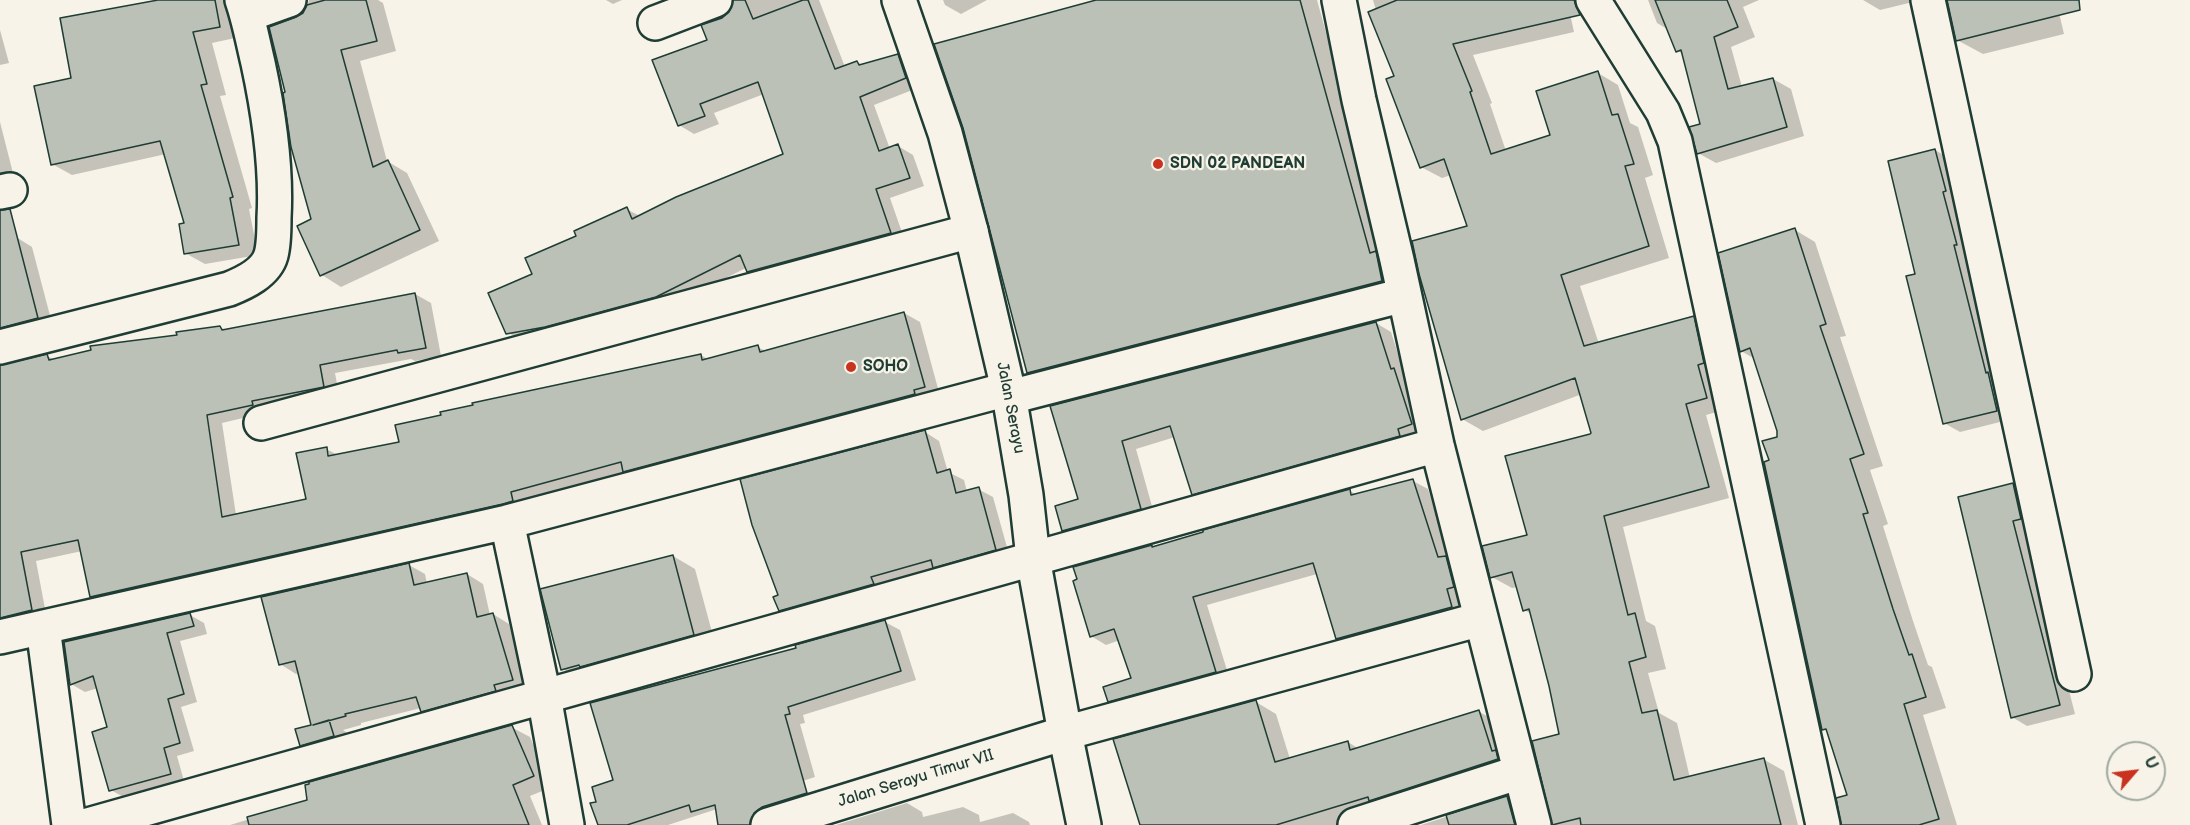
<!DOCTYPE html>
<html>
<head>
<meta charset="utf-8">
<style>
	body { margin:0 }
	#map { position:relative; width:2190px; height:825px; overflow:hidden; background:#f7f3e8; font-family:"Balsamiq Sans",sans-serif }
	canvas { display:block }
	.north { position:absolute; left:2106px; top:741px; width:60px; height:60px; box-sizing:border-box; background:#f7f3e8; border:2px solid #a1aaa0; border-radius:50%; rotate:62deg; font-size:16px; font-weight:700; line-height:24px; text-align:center; color:#1f3d34 }
	.north::after { content:''; display:block; margin:auto; width:21px; height:27px; background:#c8321e; clip-path:polygon(50% 0,100% 100%,50% 72%,0 100%) }
</style>
</head>
<body>
<div id="map">
<canvas width="2190" height="825"></canvas>
<div class="north">U</div>
</div>
<script>
const g = document.querySelector('canvas').getContext('2d');
g.lineJoin = 'round';
function fill(path, color) { g.fillStyle = color; g.fill(path, 'evenodd'); }
function strokePath(path, color, width, dash) { g.strokeStyle = color; g.lineWidth = width; g.lineCap = dash ? 'butt' : 'round'; g.setLineDash(dash || []); g.stroke(path); }
function write(font, color, halo, rows, align = 'center') {
  g.font = font + ' "Balsamiq Sans",sans-serif'; g.lineWidth = 4.5; g.setLineDash([]); g.textBaseline = 'middle'; g.strokeStyle = halo; g.fillStyle = color; for (const [text, x, y, turn = 0] of rows) {
    g.save(); g.translate(x, y); g.rotate((+turn || 0) * Math.PI / 180); g.textAlign = isNaN(turn) ? turn : align; if (halo) g.strokeText(text, 0, 0); g.fillText(text, 0, 0); g.restore();
  }
}
fill(new Path2D(`
	M 165,0 L 247,0 L 249,35 L 212,43 L 226,95 L 220,96 L 252,208 L 249,209 L 258,255 L 205,264 L 185,253 L 186,224 L 166,154 L 72,175 L 52,164 L 73,80 Z
	M 309,0 L 378,0 L 383,3 L 396,51 L 360,61 L 387,161 L 407,173 L 439,241 L 341,287 L 322,275 L 287,93 L 296,19 L 305,13 Z
	M 606,0 L 622,0 L 613,4 Z
	M 735,0 L 819,0 L 845,67 L 857,62 L 863,65 L 898,56 L 913,64 L 920,87 L 874,105 L 890,149 L 898,146 L 913,155 L 924,186 L 890,198 L 905,241 L 763,280 L 748,271 L 746,268 L 671,305 L 523,341 L 507,332 L 534,275 L 578,236 L 626,209 L 640,216 L 785,155 L 764,94 L 714,113 L 719,124 L 694,134 L 679,125 L 709,41 L 723,19 L 731,12 Z
	M 943,0 L 987,0 L 961,14 L 945,5 Z
	M 1101,0 L 1317,0 L 1389,261 L 1402,292 L 1049,384 L 1028,372 Z
	M 1373,0 L 1567,0 L 1574,32 L 1473,55 L 1492,103 L 1490,104 L 1506,151 L 1552,136 L 1598,73 L 1618,85 L 1630,123 L 1638,127 L 1653,175 L 1645,178 L 1669,258 L 1580,286 L 1599,344 L 1693,318 L 1714,329 L 1727,409 L 1706,415 L 1729,498 L 1623,527 L 1646,621 L 1655,626 L 1666,669 L 1648,673 L 1659,713 L 1677,723 L 1690,778 L 1763,759 L 1784,771 L 1798,825 L 1554,825 L 1561,735 L 1550,686 L 1532,614 L 1524,610 L 1518,587 L 1512,588 L 1492,577 L 1529,536 L 1592,433 L 1582,394 L 1483,431 L 1462,419 L 1469,227 L 1451,175 L 1442,178 L 1421,167 Z
	M 1648,0 L 1759,0 L 1743,7 L 1755,37 L 1731,47 L 1742,87 L 1773,79 L 1791,89 L 1804,136 L 1716,163 L 1698,153 L 1701,125 L 1683,54 L 1678,51 L 1669,30 L 1657,23 Z
	M 1863,0 L 1921,0 L 1880,10 Z
	M 1949,0 L 2056,0 L 2064,34 L 1983,54 L 1957,40 Z
	M 0,30 L 9,63 L 0,65 Z
	M 0,122 L 15,181 L 0,186 Z
	M 1935,150 L 1950,159 L 2012,419 L 1960,432 L 1944,423 L 1917,275 Z
	M 0,219 L 16,237 L 32,247 L 53,327 L 0,347 Z
	M 1795,230 L 1815,242 L 1846,336 L 1840,337 L 1883,466 L 1870,470 L 1888,524 L 1883,526 L 1913,621 L 1928,665 L 1932,667 L 1946,708 L 1923,715 L 1957,825 L 1843,825 L 1849,796 L 1829,732 L 1823,729 L 1771,461 L 1779,438 L 1778,431 L 1755,359 L 1741,351 Z
	M 415,294 L 431,303 L 441,356 L 415,361 L 411,359 L 335,373 L 339,395 L 222,423 L 236,515 L 308,500 L 326,449 L 338,455 L 401,443 L 701,355 L 709,360 L 757,347 L 766,351 L 904,313 L 920,322 L 940,396 L 640,480 L 627,473 L 526,501 L 107,605 L 91,596 L 82,551 L 36,561 L 47,619 L 0,637 L 0,366 L 47,356 L 55,360 L 220,327 L 226,330 Z
	M 1376,323 L 1391,332 L 1405,376 L 1409,378 L 1427,433 L 1208,502 L 1193,494 L 1175,437 L 1136,449 L 1155,517 L 1079,539 L 1063,530 L 1079,500 L 1052,407 Z
	M 925,432 L 939,441 L 948,472 L 964,480 L 967,492 L 978,489 L 993,497 L 1010,558 L 795,618 L 780,610 L 780,595 Z
	M 1413,481 L 1428,489 L 1467,615 L 1352,647 L 1337,638 L 1317,574 L 1207,605 L 1230,680 L 1124,709 L 1109,701 L 1133,679 L 1120,640 L 1106,645 L 1091,636 L 1151,547 L 1155,548 L 1350,491 L 1357,495 Z
	M 2013,484 L 2029,493 L 2028,530 L 2075,714 L 2027,726 L 2012,717 Z
	M 673,556 L 695,569 L 716,647 L 585,682 L 563,669 Z
	M 409,565 L 425,574 L 427,584 L 467,574 L 483,584 L 490,615 L 493,614 L 509,624 L 528,689 L 438,720 L 422,711 L 421,708 L 361,723 L 361,725 L 343,730 L 346,732 L 349,745 L 317,754 L 301,745 L 313,726 L 299,673 L 296,674 L 280,664 Z
	M 190,615 L 204,623 L 207,634 L 180,641 L 197,702 L 181,707 L 194,751 L 177,756 L 184,781 L 125,798 L 111,790 L 109,729 L 98,688 L 85,692 L 71,684 Z
	M 885,622 L 900,630 L 916,680 L 803,715 L 805,723 L 800,724 L 815,777 L 668,825 L 599,825 L 598,803 L 615,781 Z
	M 1256,702 L 1276,714 L 1290,759 L 1348,742 L 1359,749 L 1478,711 L 1499,723 L 1511,761 L 1361,825 L 1141,825 Z
	M 511,727 L 530,737 L 552,787 L 530,796 L 542,825 L 230,825 L 309,801 Z
	M 1507,797 L 1527,809 L 1531,825 L 1421,825 Z
	M 907,803 L 922,812 L 923,817 L 963,807 L 979,815 L 980,822 L 1013,813 L 1029,822 L 1030,825 L 836,825 Z`), '#0003');
const building = new Path2D(`
	M 158,0 L 215,0 L 220,27 L 193,32 L 207,84 L 201,85 L 233,197 L 230,198 L 239,245 L 184,254 L 179,224 L 184,223 L 160,141 L 51,165 L 34,86 L 71,78 L 60,18 Z
	M 325,0 L 366,0 L 377,41 L 341,50 L 373,167 L 388,160 L 420,230 L 320,276 L 297,226 L 311,219 L 291,147 L 283,93 L 285,92 L 269,27 L 296,17 L 303,13 L 307,5 Z
	M 733,0 L 745,0 L 753,19 L 803,0 L 808,0 L 835,69 L 857,61 L 859,65 L 898,54 L 906,78 L 860,97 L 879,151 L 898,144 L 910,178 L 876,189 L 891,233 L 747,272 L 740,255 L 656,297 L 545,327 L 506,334 L 488,293 L 532,274 L 525,258 L 576,236 L 574,231 L 627,207 L 632,219 L 676,197 L 783,154 L 758,82 L 700,104 L 705,116 L 678,126 L 652,60 L 707,40 L 701,25 L 722,18 L 729,12 Z
	M 1096,0 L 1300,0 L 1370,253 L 1376,251 L 1382,281 L 1027,373 L 963,128 L 934,44 Z
	M 1397,0 L 1574,0 L 1580,15 L 1453,44 L 1472,91 L 1470,92 L 1491,154 L 1550,135 L 1536,91 L 1598,71 L 1612,115 L 1618,114 L 1634,164 L 1625,166 L 1649,246 L 1561,275 L 1584,346 L 1694,316 L 1704,363 L 1698,365 L 1707,398 L 1686,404 L 1709,487 L 1604,516 L 1628,615 L 1635,613 L 1646,657 L 1629,662 L 1642,713 L 1657,710 L 1674,780 L 1764,758 L 1781,825 L 1581,825 L 1580,818 L 1552,825 L 1532,741 L 1559,734 L 1549,686 L 1529,609 L 1523,611 L 1512,572 L 1490,578 L 1482,546 L 1527,535 L 1505,456 L 1590,434 L 1591,433 L 1575,378 L 1461,420 L 1419,274 L 1412,241 L 1467,226 L 1444,159 L 1420,168 L 1386,79 L 1394,76 L 1368,12 Z
	M 1655,0 L 1727,0 L 1738,27 L 1714,37 L 1728,89 L 1773,78 L 1787,127 L 1697,154 L 1689,127 L 1700,124 L 1681,50 L 1676,52 Z
	M 1947,0 L 2079,0 L 2080,10 L 1956,41 Z
	M 1935,149 L 1946,191 L 1943,192 L 1957,245 L 1954,245 L 1986,373 L 1988,372 L 1997,411 L 1943,424 L 1906,276 L 1915,274 L 1888,161 Z
	M 10,209 L 38,318 L 0,328 L 0,210 Z
	M 1795,228 L 1826,324 L 1820,326 L 1864,454 L 1850,459 L 1868,513 L 1863,514 L 1893,609 L 1909,655 L 1912,654 L 1926,697 L 1904,704 L 1939,819 L 1919,825 L 1841,825 L 1836,798 L 1847,795 L 1826,729 L 1822,730 L 1764,462 L 1769,460 L 1762,441 L 1777,437 L 1777,431 L 1750,348 L 1740,352 L 1718,253 Z
	M 415,293 L 426,348 L 398,353 L 397,350 L 320,365 L 324,387 L 252,401 L 253,405 L 207,415 L 222,517 L 306,499 L 296,453 L 327,447 L 328,456 L 399,442 L 395,425 L 441,415 L 440,412 L 473,405 L 472,403 L 701,354 L 702,360 L 758,345 L 760,352 L 904,312 L 925,387 L 914,390 L 915,394 L 623,472 L 621,462 L 511,492 L 513,501 L 503,504 L 90,597 L 78,540 L 21,552 L 32,610 L 0,618 L 0,365 L 47,354 L 49,360 L 91,350 L 90,346 L 177,335 L 176,332 L 220,326 L 222,330 Z
	M 1376,322 L 1391,369 L 1394,368 L 1412,424 L 1398,429 L 1400,436 L 1192,495 L 1170,426 L 1122,441 L 1141,509 L 1062,531 L 1055,506 L 1078,499 L 1050,406 Z
	M 925,430 L 937,473 L 950,469 L 956,493 L 979,487 L 996,550 L 933,568 L 931,560 L 871,577 L 874,584 L 779,611 L 773,597 L 778,595 L 752,525 L 740,479 Z
	M 1413,479 L 1438,557 L 1446,556 L 1454,587 L 1447,589 L 1452,607 L 1336,639 L 1313,563 L 1193,597 L 1216,672 L 1108,702 L 1103,687 L 1131,678 L 1114,629 L 1090,637 L 1073,581 L 1077,579 L 1073,567 L 1152,545 L 1152,547 L 1203,532 L 1203,530 L 1350,489 L 1351,495 Z
	M 2013,483 L 2021,519 L 2013,521 L 2060,705 L 2011,718 L 1958,497 Z
	M 673,555 L 694,635 L 580,667 L 579,665 L 561,670 L 540,589 Z
	M 409,563 L 414,585 L 467,573 L 477,617 L 493,613 L 513,680 L 494,685 L 496,691 L 421,712 L 416,697 L 345,714 L 346,716 L 313,725 L 329,720 L 334,736 L 300,746 L 295,729 L 311,725 L 295,661 L 279,665 L 261,597 Z
	M 190,613 L 194,626 L 167,633 L 184,694 L 168,699 L 180,743 L 164,748 L 171,774 L 109,791 L 92,732 L 107,727 L 93,676 L 70,685 L 64,642 Z
	M 885,620 L 901,671 L 788,707 L 790,714 L 785,715 L 807,793 L 762,807 L 754,813 L 750,825 L 718,825 L 715,805 L 691,812 L 689,805 L 627,825 L 598,825 L 590,803 L 596,802 L 592,787 L 613,780 L 590,703 L 796,648 L 795,645 Z
	M 1256,700 L 1275,762 L 1348,741 L 1350,750 L 1479,710 L 1492,751 L 1496,750 L 1498,759 L 1369,801 L 1368,797 L 1276,825 L 1140,825 L 1113,739 Z
	M 512,725 L 534,776 L 513,785 L 529,825 L 249,825 L 247,817 L 307,800 L 305,785 L 309,784 L 309,782 Z
	M 1507,796 L 1515,825 L 1449,825 L 1446,815 Z`);
fill(building, '#bbc1b6');
strokePath(building, '#1f3d34', 1.5);
const minor = new Path2D(`
	M 1339,0 L 1359,100 L 1397,260 L 1437,445 L 1534,825
	M 1593,0 L 1663,112 L 1675,141 L 1823,825
	M 1928,0 L 2074,674
	M 247,15 L 289,0
	M 655,23 L 715,0
	M 0,192 L 10,190
	M 0,347 L 229,289 C 244,283 266,273 271,255 C 274,244 274,230 274,218 C 277,166 269,114 258,63 C 253,42 249,20 242,0
	M 1010,397 L 1404,295
	M 261,423 L 971,231
	M 507,522 L 544,696 L 567,825
	M 43,627 L 69,825
	M 0,637 L 507,522 L 1008,389
	M 88,825 L 1437,445
	M 768,825 L 1065,733 L 1481,619
	M 1355,825 L 1520,772`);
const major = new Path2D(`
	M 899,0 L 945,133 L 971,231 L 1008,389 L 1026,495 L 1033,558 L 1065,733 L 1084,825`);
strokePath(minor, '#1f3d34', 38);
strokePath(major, '#1f3d34', 38);
strokePath(minor, '#f7f3e8', 33);
strokePath(major, '#f7f3e8', 33);
for (const [x, y, r, color] of [
	[1158,164,6,"#c8321e"],
	[851,367,6,"#c8321e"]
]) { const dot = new Path2D(); dot.arc(x, y, r, 0, 2 * Math.PI); g.fillStyle = color; g.fill(dot); strokePath(dot, '#f7f3e8', 2); }
write('bold 16px', '#1f3d34', '#f7f3e8', [
	["SDN 02 PANDEAN",1170,164],
	["SOHO",863,367]
], 'left');
write('16px', '#1f3d34', '#f7f3e8', [
	["Jalan Serayu",1010,408,79],
	["Jalan Serayu Timur VII",916,779,-17]
]);
</script>
</body>
</html>
